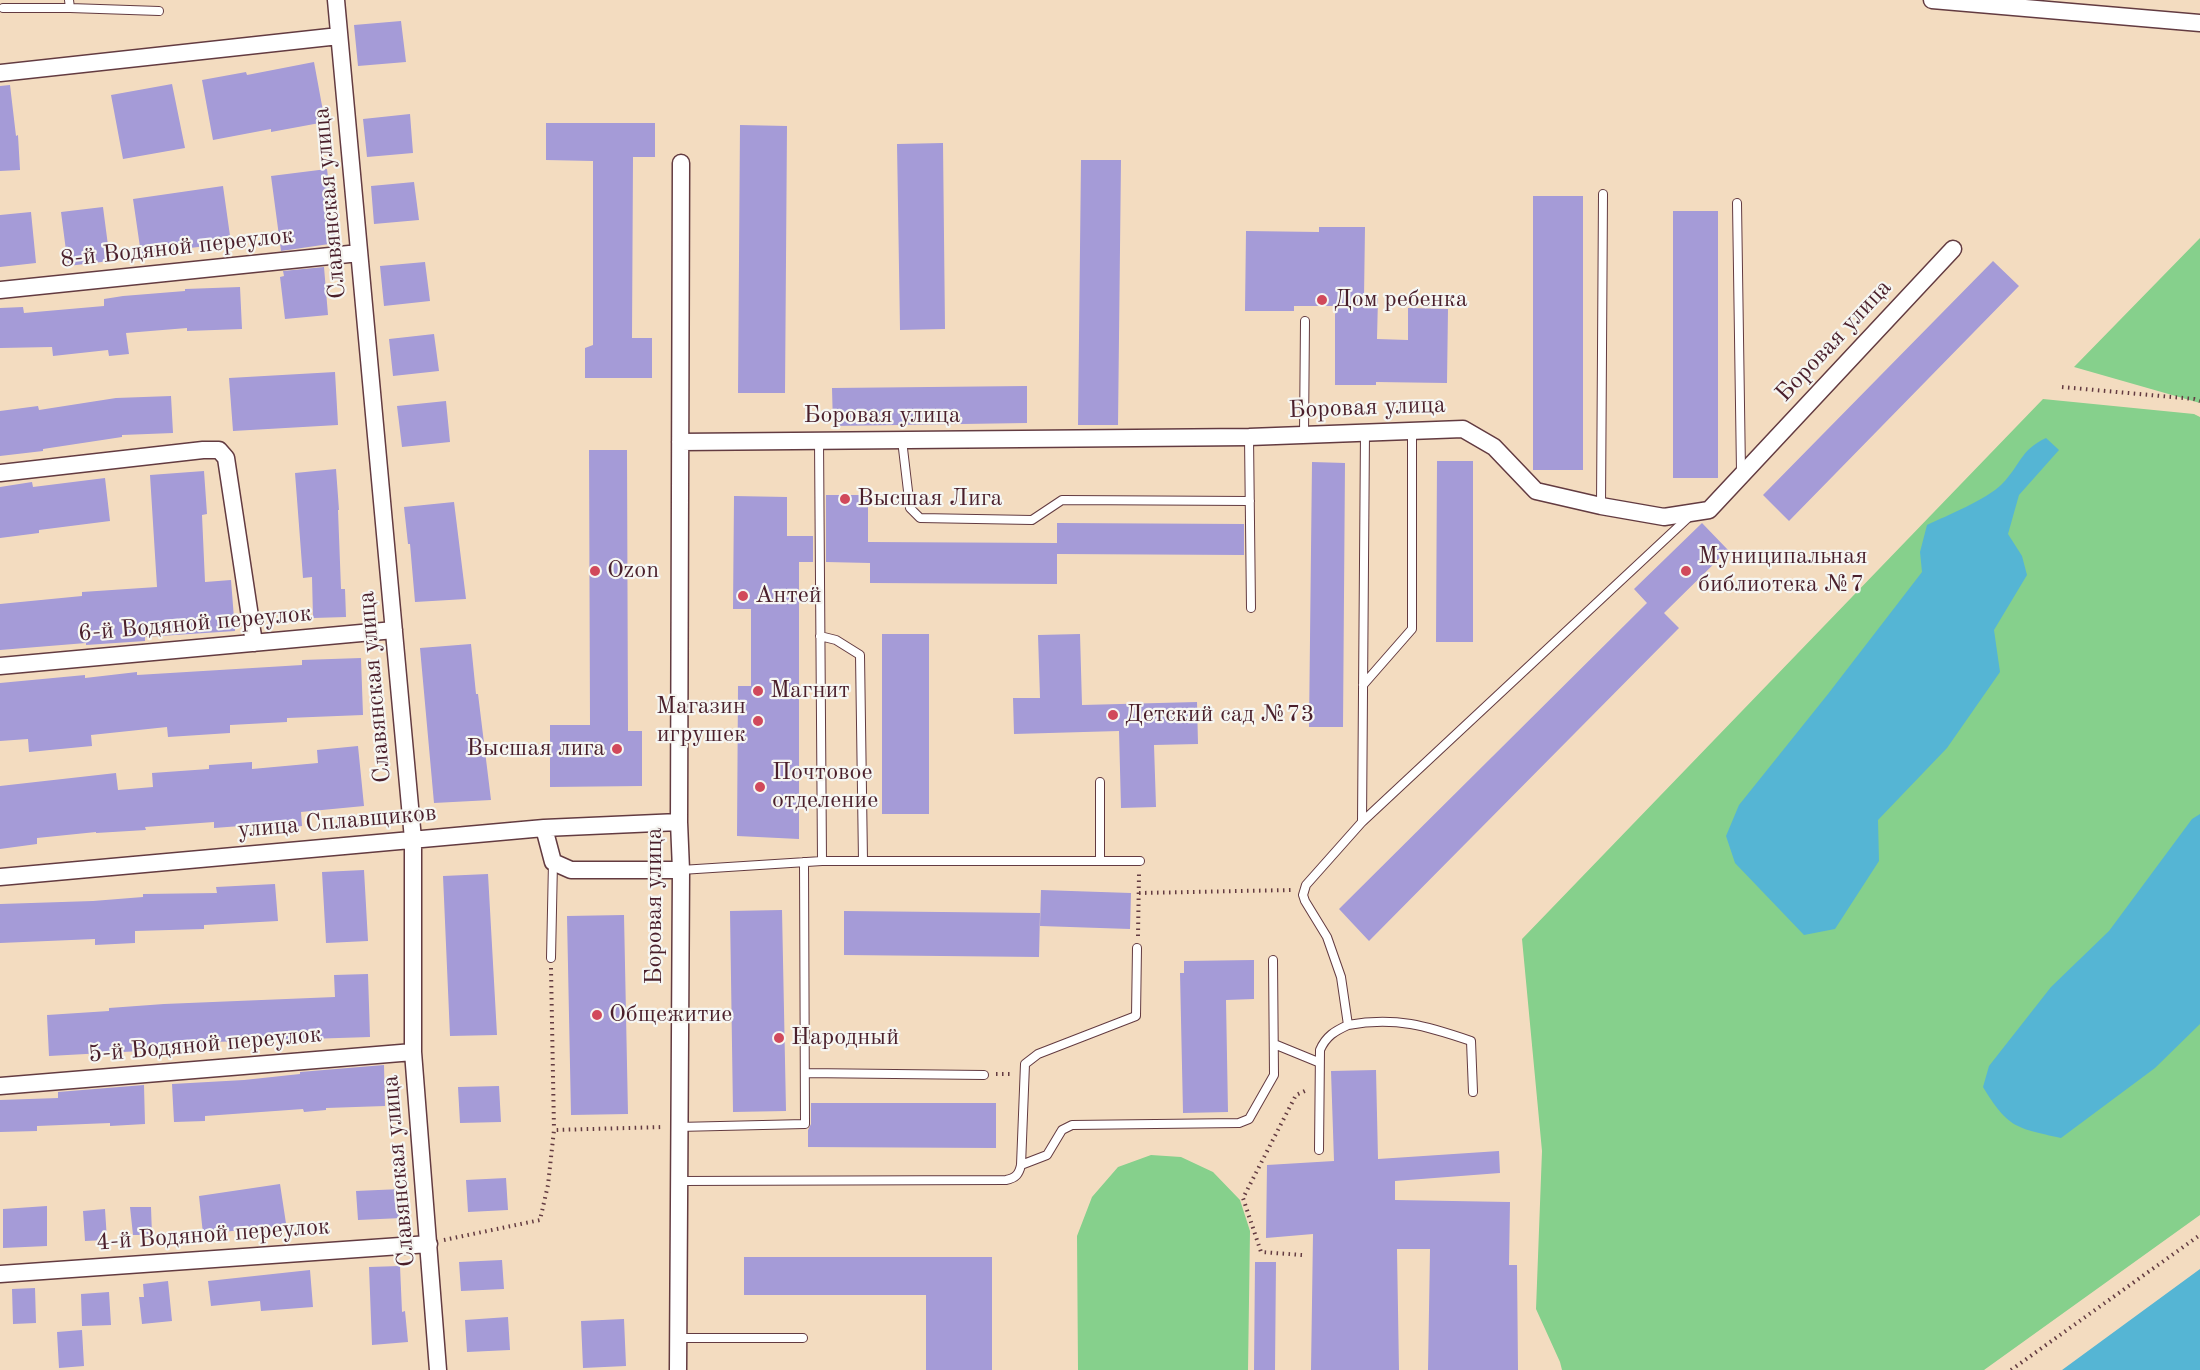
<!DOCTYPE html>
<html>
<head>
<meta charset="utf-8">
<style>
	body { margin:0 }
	canvas { display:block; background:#f3dcc0 }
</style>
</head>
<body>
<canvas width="2200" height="1370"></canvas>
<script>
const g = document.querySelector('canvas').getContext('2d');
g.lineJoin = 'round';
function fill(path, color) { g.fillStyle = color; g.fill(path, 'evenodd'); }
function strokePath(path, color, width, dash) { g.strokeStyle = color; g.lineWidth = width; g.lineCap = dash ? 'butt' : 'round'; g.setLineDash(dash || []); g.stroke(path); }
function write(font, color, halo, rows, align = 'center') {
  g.font = font + ' "Old Standard TT",serif'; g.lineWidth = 4.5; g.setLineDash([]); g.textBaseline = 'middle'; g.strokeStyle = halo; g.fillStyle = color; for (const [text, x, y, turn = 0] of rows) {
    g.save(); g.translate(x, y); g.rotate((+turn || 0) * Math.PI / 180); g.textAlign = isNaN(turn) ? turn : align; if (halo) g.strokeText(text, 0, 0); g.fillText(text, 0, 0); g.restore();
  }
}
fill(new Path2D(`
	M 2200,237 L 2200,403 L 2074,367 L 2200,238 Z
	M 2043,399 L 2194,414 L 2200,417 L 2200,1215 L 1984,1370 L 1562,1370 L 1560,1362 L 1536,1309 L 1542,1151 L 1522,939 Z
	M 1151,1155 L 1181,1157 L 1213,1172 L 1240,1200 L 1250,1231 L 1248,1370 L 1078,1370 L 1077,1236 L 1092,1197 L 1118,1167 Z`), '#86d08c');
fill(new Path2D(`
	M 2046,438 L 2059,450 L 2019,495 L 2008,534 L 2022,556 L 2027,575 L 1994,630 L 2000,672 L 1947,748 L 1878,820 L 1879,861 L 1835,929 L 1804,935 L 1735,863 L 1726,836 L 1739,805 L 1828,694 L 1922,572 L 1920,552 L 1927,525 C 1948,515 1986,500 2002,484 C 2020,466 2020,450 2046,438 Z
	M 2200,814 L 2200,1024 L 2155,1068 L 2061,1138 C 2016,1128 2008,1128 1983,1087 L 1989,1066 L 2051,987 L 2109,931 L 2192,819 Z
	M 2200,1269 L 2200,1370 L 2062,1370 Z`), '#55b5d4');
fill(new Path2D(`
	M 401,21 L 406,62 L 358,66 L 354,25 Z
	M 314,62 L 325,122 L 271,132 L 271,129 L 213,140 L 202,80 L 246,72 L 247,75 Z
	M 172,84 L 185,148 L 123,159 L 111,95 Z
	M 10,85 L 16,136 L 18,135 L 20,170 L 0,171 L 0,86 Z
	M 410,114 L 413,153 L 367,157 L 363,119 Z
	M 546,123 L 655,123 L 655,157 L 633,157 L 632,338 L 652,338 L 652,378 L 585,378 L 585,348 L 593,345 L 593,161 L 546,160 Z
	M 740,125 L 787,126 L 785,393 L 738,393 Z
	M 943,143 L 945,329 L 900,330 L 897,144 Z
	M 1081,160 L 1121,160 L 1118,425 L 1078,425 Z
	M 327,169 L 336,243 L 281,251 L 271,176 Z
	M 414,182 L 419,220 L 374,224 L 371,186 Z
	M 223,186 L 231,243 L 141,254 L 133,199 Z
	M 1533,196 L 1583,196 L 1583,470 L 1533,470 Z
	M 103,207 L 110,261 L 68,266 L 61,212 Z
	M 1673,211 L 1718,211 L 1718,478 L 1673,478 Z
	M 31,212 L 36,263 L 0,267 L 0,215 Z
	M 1319,227 L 1365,227 L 1364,298 L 1378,298 L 1377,339 L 1408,340 L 1408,308 L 1448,309 L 1447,383 L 1376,382 L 1376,385 L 1335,385 L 1335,306 L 1294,306 L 1294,311 L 1245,311 L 1246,231 L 1319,232 Z
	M 1993,261 L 2019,286 L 1789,521 L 1763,495 Z
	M 425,262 L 430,301 L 384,306 L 380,266 Z
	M 324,267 L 328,315 L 285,319 L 280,277 L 284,276 L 283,271 Z
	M 240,287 L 242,329 L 187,331 L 187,328 L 126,333 L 129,354 L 109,356 L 108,350 L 53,356 L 52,347 L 0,348 L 0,308 L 23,307 L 24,313 L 104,306 L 104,299 L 123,296 L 185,291 L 185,289 Z
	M 434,334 L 439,371 L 393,376 L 389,339 Z
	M 335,372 L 338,425 L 233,431 L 229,378 Z
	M 1027,386 L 1027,423 L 833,426 L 832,388 Z
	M 171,396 L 173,433 L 122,435 L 122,437 L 43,449 L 43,451 L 0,456 L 0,411 L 38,406 L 39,410 L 116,398 Z
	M 446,401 L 450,442 L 402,447 L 397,406 Z
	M 589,450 L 627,450 L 628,731 L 642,731 L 642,786 L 550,787 L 550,725 L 590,725 Z
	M 1437,461 L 1473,461 L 1473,642 L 1436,642 Z
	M 1312,462 L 1345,463 L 1343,727 L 1309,727 Z
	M 336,469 L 339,510 L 338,510 L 341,589 L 345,589 L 346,617 L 313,618 L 312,577 L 303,578 L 295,473 Z
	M 204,471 L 207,514 L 202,515 L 205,582 L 231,580 L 235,631 L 145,637 L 145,641 L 86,645 L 86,643 L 0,650 L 0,604 L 82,596 L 82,592 L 157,587 L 150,475 Z
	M 105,478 L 110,521 L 39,530 L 39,533 L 0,538 L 0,487 L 32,482 L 33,487 Z
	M 826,495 L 868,495 L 868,542 L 1057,543 L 1057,584 L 870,583 L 870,563 L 826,562 Z
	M 734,496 L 787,497 L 787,536 L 813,536 L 813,562 L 799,562 L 799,839 L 737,836 L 738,686 L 751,686 L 751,609 L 733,609 Z
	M 454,502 L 466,599 L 415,602 L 410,544 L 408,544 L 404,507 Z
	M 1057,523 L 1244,524 L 1244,555 L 1057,554 Z
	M 1702,523 L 1728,550 L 1664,613 L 1679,628 L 1369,941 L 1339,909 L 1647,603 L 1634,589 Z
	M 882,634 L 929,634 L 929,814 L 882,814 Z
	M 1080,634 L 1082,705 L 1197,702 L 1198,744 L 1154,745 L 1156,807 L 1121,808 L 1119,731 L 1014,734 L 1013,698 L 1040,698 L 1038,635 Z
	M 471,644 L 476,694 L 478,694 L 491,800 L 434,803 L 420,648 Z
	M 361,658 L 363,715 L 287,718 L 287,722 L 230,725 L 230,733 L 168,737 L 167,727 L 91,735 L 92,746 L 29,752 L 28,739 L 0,741 L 0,683 L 85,675 L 85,678 L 137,672 L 137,675 L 302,665 L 302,660 Z
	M 358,746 L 364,806 L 301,812 L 302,826 L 267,829 L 267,824 L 214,828 L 214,822 L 145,827 L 146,830 L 96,833 L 96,832 L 37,838 L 37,844 L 0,849 L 0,786 L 116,773 L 118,790 L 153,787 L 152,773 L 209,769 L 209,765 L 252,762 L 252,769 L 318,763 L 317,750 Z
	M 364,870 L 368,941 L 326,943 L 322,872 Z
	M 488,874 L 497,1035 L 450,1036 L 443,876 Z
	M 275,884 L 278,921 L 204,925 L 204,929 L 135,931 L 135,943 L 95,945 L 95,939 L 0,943 L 0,904 L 93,901 L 143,897 L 143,894 L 217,893 L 216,887 Z
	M 1041,890 L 1131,893 L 1130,929 L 1040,926 Z
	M 782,910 L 786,1111 L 733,1112 L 730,911 Z
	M 844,911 L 1040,913 L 1039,957 L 844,955 Z
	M 624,915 L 628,1114 L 571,1115 L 567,916 Z
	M 1254,960 L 1254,999 L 1226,1000 L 1228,1112 L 1183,1113 L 1180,973 L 1184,973 L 1184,961 Z
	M 368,974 L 370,1037 L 213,1042 L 213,1046 L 141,1048 L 141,1051 L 49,1056 L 47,1015 L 109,1011 L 109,1008 L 164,1004 L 335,997 L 334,975 Z
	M 384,1065 L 385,1106 L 326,1108 L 326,1110 L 304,1112 L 303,1109 L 205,1116 L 205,1121 L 174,1122 L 172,1084 L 244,1080 L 300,1074 L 300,1072 Z
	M 1376,1070 L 1378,1159 L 1499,1151 L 1500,1173 L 1395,1181 L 1395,1200 L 1510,1202 L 1509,1265 L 1517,1265 L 1518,1370 L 1428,1370 L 1430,1249 L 1397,1249 L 1399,1370 L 1311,1370 L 1313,1234 L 1266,1238 L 1267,1165 L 1334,1161 L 1331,1071 Z
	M 144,1085 L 145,1124 L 110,1126 L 110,1123 L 37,1126 L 37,1131 L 0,1132 L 0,1100 L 58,1098 L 58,1092 Z
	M 499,1086 L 501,1122 L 460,1123 L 458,1087 Z
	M 811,1103 L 996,1103 L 996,1148 L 808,1147 L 808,1130 L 811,1124 Z
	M 506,1178 L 508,1210 L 468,1212 L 466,1180 Z
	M 280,1184 L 287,1230 L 243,1236 L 242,1230 L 203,1234 L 199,1196 Z
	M 401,1189 L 402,1218 L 358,1220 L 356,1191 Z
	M 47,1206 L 47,1246 L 3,1248 L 3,1209 Z
	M 130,1207 L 151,1207 L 152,1235 L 133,1235 Z
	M 105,1209 L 107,1240 L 85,1241 L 83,1211 Z
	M 744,1257 L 992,1257 L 992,1370 L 926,1370 L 926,1295 L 744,1295 Z
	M 502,1260 L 504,1289 L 461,1291 L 459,1262 Z
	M 1255,1262 L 1276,1262 L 1275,1370 L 1254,1370 Z
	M 400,1266 L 402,1312 L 405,1311 L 408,1342 L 372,1345 L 369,1267 Z
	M 310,1270 L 313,1307 L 261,1311 L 260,1301 L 211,1306 L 208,1281 Z
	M 168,1281 L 172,1321 L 142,1324 L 139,1297 L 144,1297 L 143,1284 Z
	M 35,1288 L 36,1323 L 13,1324 L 12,1289 Z
	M 109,1292 L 111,1325 L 82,1326 L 81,1294 Z
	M 508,1317 L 510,1350 L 467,1352 L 465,1320 Z
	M 624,1319 L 626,1366 L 583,1368 L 581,1321 Z
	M 82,1330 L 84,1366 L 59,1368 L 57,1332 Z`), '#a59bd7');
const lane = new Path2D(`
	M 69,0 L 70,8 L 159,11
	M 3,8 L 70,8
	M 1737,203 L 1741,472
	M 1304,434 L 1305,321
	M 1249,437 L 1251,608
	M 902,440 L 910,508 L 920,518 L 1032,520 L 1062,500 L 1250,501
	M 1601,506 L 1603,194
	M 820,636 L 836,640 L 860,655 L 863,861
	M 1363,685 L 1412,629 L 1412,430
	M 1362,822 L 1365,432
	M 822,861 L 1140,861
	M 1100,861 L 1100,782
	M 681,870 L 822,861 L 819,440
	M 551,958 L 553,862
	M 1348,1025 C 1395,1016 1427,1026 1471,1041 L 1473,1092
	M 1274,1044 L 1318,1062
	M 805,1073 L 984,1075
	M 678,1127 L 805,1124 L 804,862
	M 1319,1150 L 1320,1050 C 1326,1036 1335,1031 1348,1025 L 1341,977 L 1327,937 L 1305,901 L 1303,895 L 1306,885 L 1362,822 L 1691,515
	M 1021,1165 L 1047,1155 L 1062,1130 L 1072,1125 L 1239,1123 L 1249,1119 L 1274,1075 L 1273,960
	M 679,1181 L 1006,1180 C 1016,1178 1019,1174 1021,1165 L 1025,1064 L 1038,1054 L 1136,1016 L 1137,948
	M 678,1338 L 803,1338`);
const street = new Path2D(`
	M 336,0 L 413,839 L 413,1052 L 438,1370
	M 1932,0 L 2200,23
	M 0,73 L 339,36
	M 0,290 L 359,253
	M 680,442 L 1249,437 L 1463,429 L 1494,447 L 1536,491 L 1601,506 L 1664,517 L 1709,510 L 1953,249
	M 0,473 L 203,450 L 219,450 L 226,458 L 254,643
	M 0,666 L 394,630
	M 544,828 L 553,862 L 571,870 L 681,870
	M 0,877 L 544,828 L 679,822
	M 0,1086 L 413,1052
	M 0,1274 L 429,1244
	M 678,1370 L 681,870 L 679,822 L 681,163`);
strokePath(lane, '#633b41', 10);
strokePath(street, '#633b41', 19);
strokePath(new Path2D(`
	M 2062,387 L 2194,399 L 2200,401
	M 1139,893 L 1291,890
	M 1138,936 L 1139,874
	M 551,968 L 554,1130
	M 996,1074 L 1013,1074
	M 444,1240 L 540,1220 L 548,1185 L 554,1130 L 664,1127
	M 1302,1255 L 1261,1252 L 1243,1198 L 1296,1095 L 1307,1090
	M 2011,1370 L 2200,1235`), '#633b41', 4, [1.5, 4.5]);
strokePath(lane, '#fff', 8);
strokePath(street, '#fff', 16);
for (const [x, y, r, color] of [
	[1322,300,6,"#d1495b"],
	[845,499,6,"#d1495b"],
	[595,571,6,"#d1495b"],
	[1686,571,6,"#d1495b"],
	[743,596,6,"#d1495b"],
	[758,691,6,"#d1495b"],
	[1113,715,6,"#d1495b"],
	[758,721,6,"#d1495b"],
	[617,749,6,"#d1495b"],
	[760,787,6,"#d1495b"],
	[597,1015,6,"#d1495b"],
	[779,1038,6,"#d1495b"]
]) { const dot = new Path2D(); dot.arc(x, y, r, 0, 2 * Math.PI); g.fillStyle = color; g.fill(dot); strokePath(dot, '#f6f6f2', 2); }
write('24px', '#4a1f2b', '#f6f6f2', [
	["Славянская улица",330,203,-95],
	["8-й Водяной переулок",177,248,-6],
	["Боровая улица",1834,341,-47],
	["Боровая улица",1367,408,-2],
	["Боровая улица",882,416],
	["6-й Водяной переулок",195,624,-5],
	["Славянская улица",375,687,-95],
	["улица Сплавщиков",337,822,-5],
	["Боровая улица",655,906,-90],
	["5-й Водяной переулок",205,1045,-5],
	["Славянская улица",399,1171,-95],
	["4-й Водяной переулок",213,1235,-4]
]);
write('24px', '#4a1f2b', '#f6f6f2', [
	["Дом ребенка",1334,300],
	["Высшая Лига",857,499],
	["Муниципальная",1698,557],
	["библиотека №7",1698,585],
	["Ozon",607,571],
	["Антей",755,596],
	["Магнит",770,691],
	["Магазин",746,707,"right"],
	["игрушек",746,735,"right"],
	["Детский сад №73",1125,715],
	["Высшая лига",605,749,"right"],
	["Почтовое",772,773],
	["отделение",772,801],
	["Общежитие",609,1015],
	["Народный",791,1038]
], 'left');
</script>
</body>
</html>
